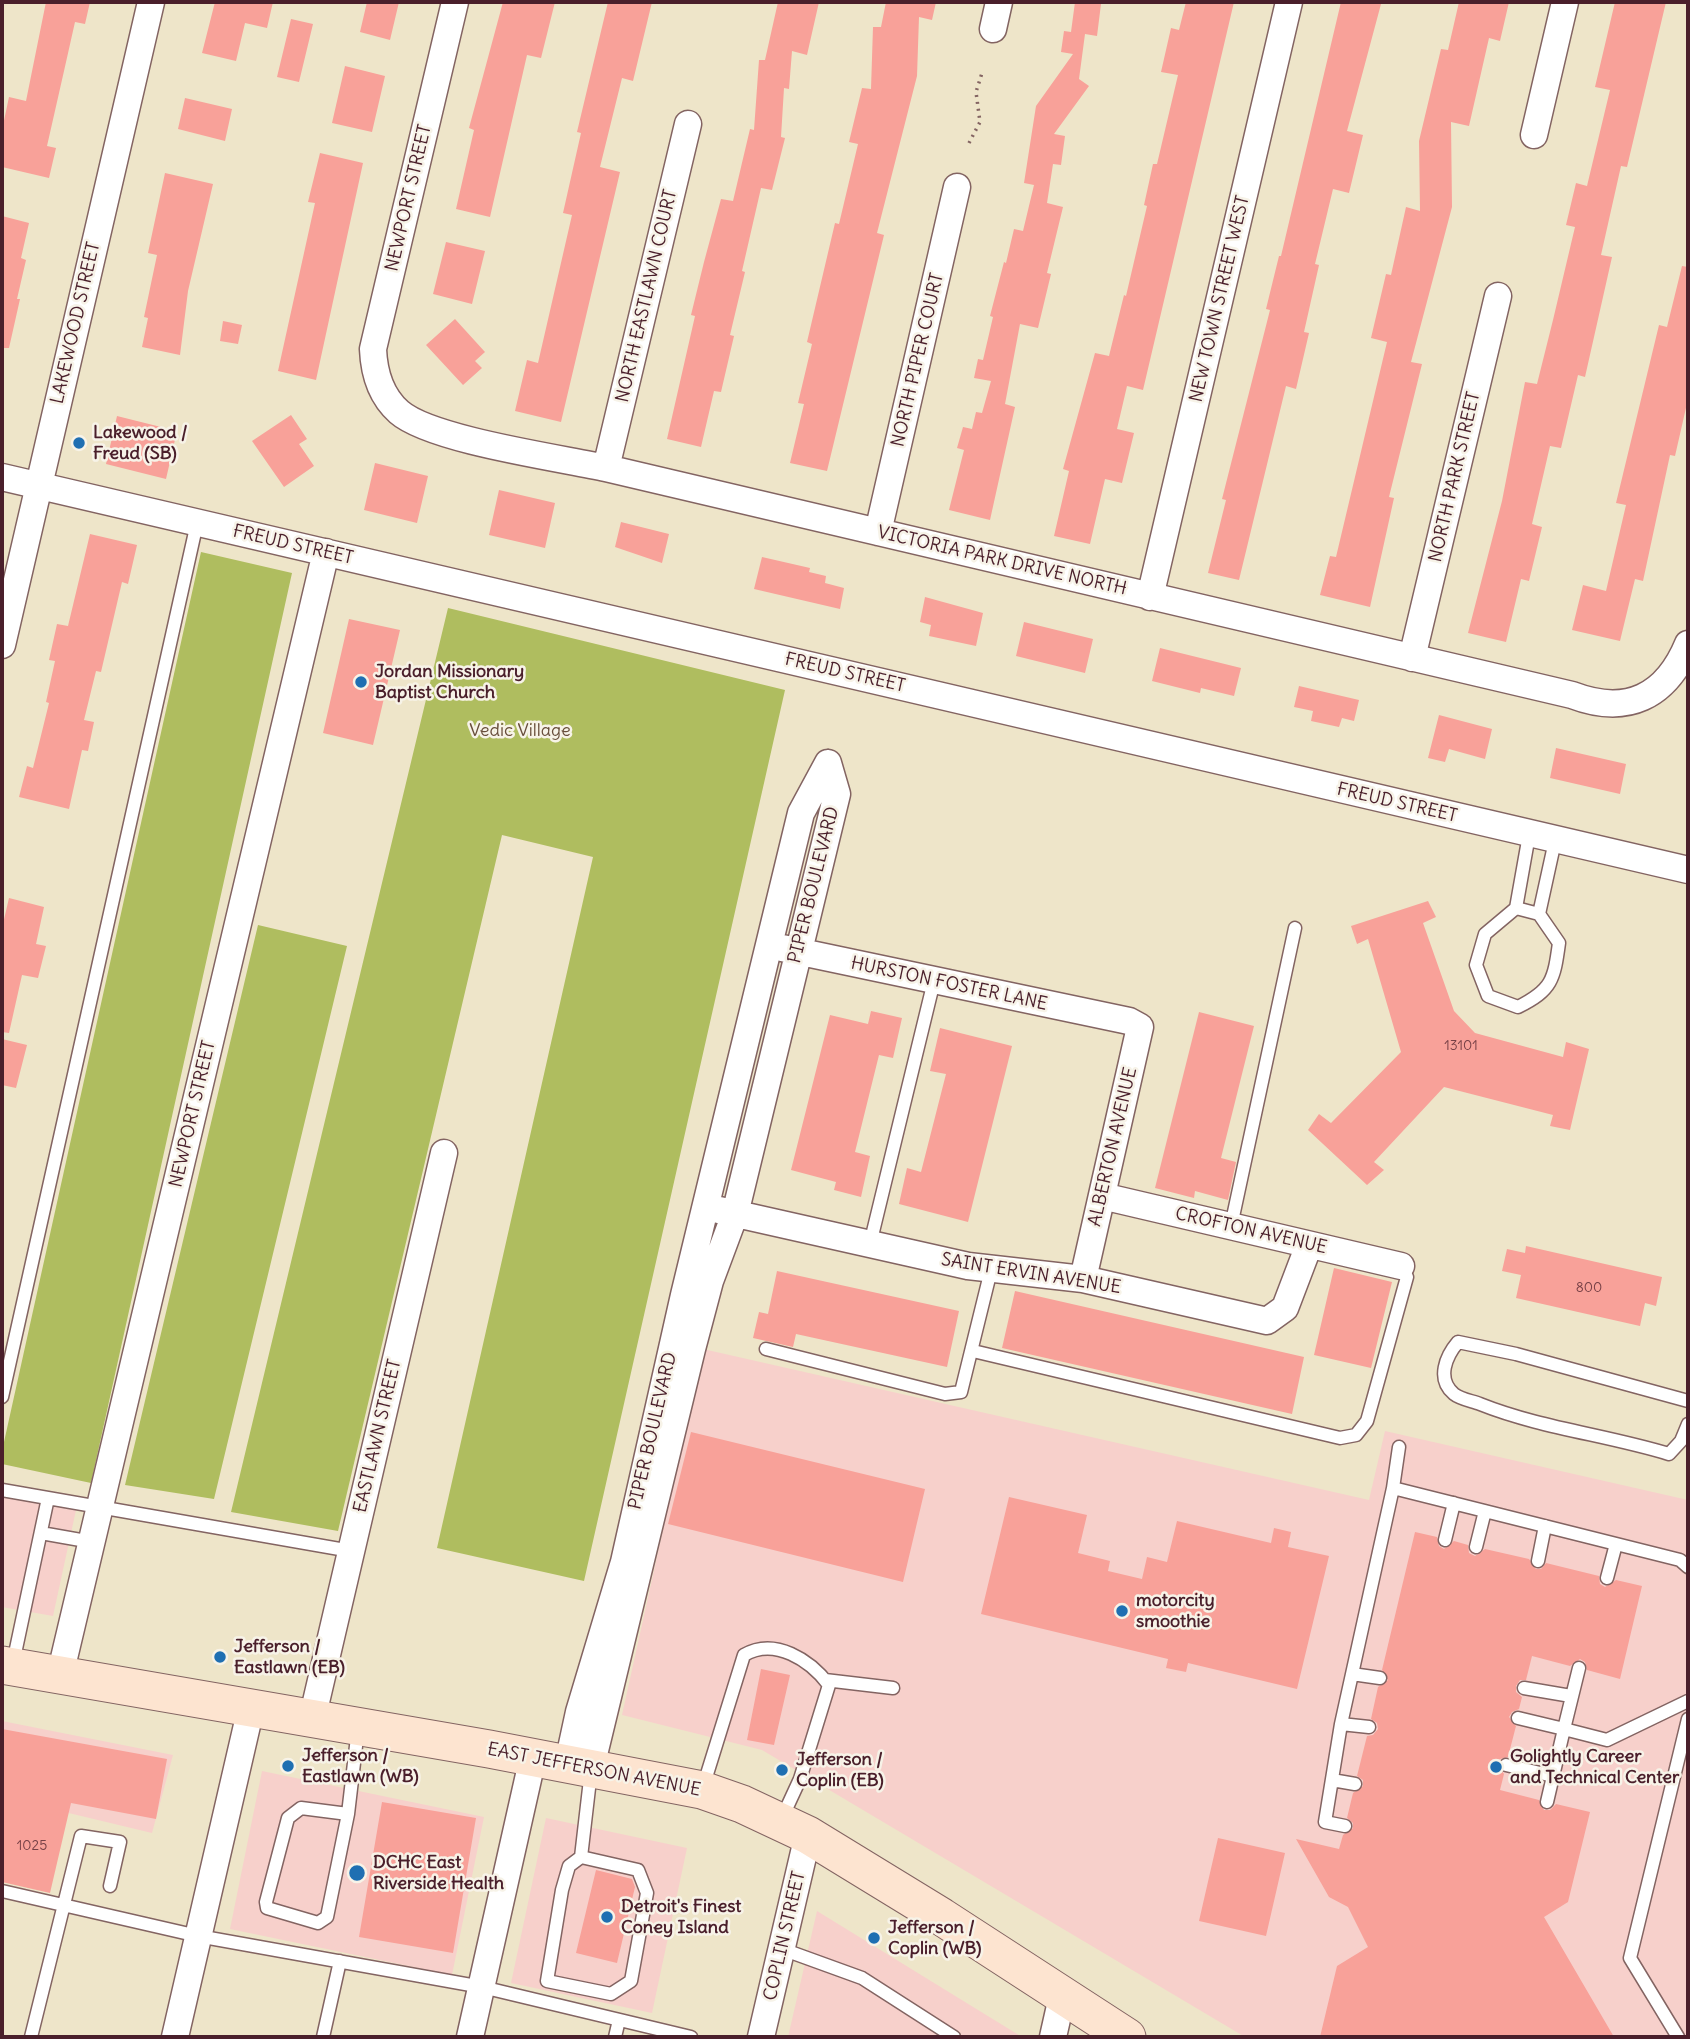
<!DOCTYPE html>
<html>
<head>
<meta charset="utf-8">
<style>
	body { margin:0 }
	#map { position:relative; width:1690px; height:2039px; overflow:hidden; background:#eee5c9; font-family:Delius,sans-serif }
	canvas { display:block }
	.frame { position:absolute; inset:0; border:4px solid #4a1f2b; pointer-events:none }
</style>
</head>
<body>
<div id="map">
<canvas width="1690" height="2039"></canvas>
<div class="frame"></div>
</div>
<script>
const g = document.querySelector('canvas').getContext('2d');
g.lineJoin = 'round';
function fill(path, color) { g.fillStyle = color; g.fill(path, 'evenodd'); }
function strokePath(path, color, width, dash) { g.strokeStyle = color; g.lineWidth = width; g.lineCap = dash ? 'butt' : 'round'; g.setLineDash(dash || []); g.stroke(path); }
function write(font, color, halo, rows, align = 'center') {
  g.font = font + ' Delius,sans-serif'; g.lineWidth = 5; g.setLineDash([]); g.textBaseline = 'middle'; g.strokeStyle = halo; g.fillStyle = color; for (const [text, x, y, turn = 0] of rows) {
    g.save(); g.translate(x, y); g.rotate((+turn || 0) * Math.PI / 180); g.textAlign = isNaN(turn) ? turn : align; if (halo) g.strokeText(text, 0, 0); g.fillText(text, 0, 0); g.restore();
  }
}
fill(new Path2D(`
	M 703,1349 L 1369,1500 L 1385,1431 L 1688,1500 L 1688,2037 L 1245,2037 L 762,1750 L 622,1715 Z
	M 2,1497 L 76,1510 L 53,1616 L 2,1607 Z
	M 2,1721 L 173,1755 L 152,1833 L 2,1797 Z
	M 262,1771 L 484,1817 L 452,1975 L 230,1929 Z
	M 546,1818 L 687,1848 L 652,2013 L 511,1983 Z
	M 817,1911 L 1022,2037 L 788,2037 Z`), '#f7d0cb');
fill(new Path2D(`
	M 201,552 L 292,573 L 91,1483 L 2,1464 L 2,1451 Z
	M 448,608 L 785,690 L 584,1581 L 437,1548 L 593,857 L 502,835 L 338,1531 L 231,1512 Z
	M 258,925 L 347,946 L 214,1499 L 125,1485 Z`), '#afbd5f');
fill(new Path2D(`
	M 46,2 L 90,2 L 85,24 L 75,22 L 64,71 L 47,146 L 56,148 L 49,178 L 2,167 L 2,130 L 9,97 L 26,101 Z
	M 215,2 L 273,2 L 267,28 L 245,23 L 236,61 L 202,53 Z
	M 367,2 L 399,2 L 390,40 L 360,32 Z
	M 503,2 L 555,2 L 541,58 L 527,55 L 490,217 L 456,209 L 474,130 L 469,128 Z
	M 608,2 L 652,2 L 633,81 L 622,78 L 600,167 L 620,172 L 561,422 L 515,411 L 527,360 L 538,363 L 572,215 L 563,213 L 581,133 L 577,132 Z
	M 778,2 L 819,2 L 807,55 L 792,51 L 789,89 L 784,88 L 781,137 L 785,138 L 772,190 L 761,188 L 742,271 L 745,272 L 730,335 L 734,336 L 721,392 L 714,391 L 701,447 L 667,439 L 695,316 L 691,315 L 704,262 L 721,199 L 733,201 L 750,129 L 754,130 L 759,60 L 765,60 Z
	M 886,2 L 936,2 L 932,20 L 919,17 L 917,76 L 877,233 L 884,235 L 827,471 L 790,463 L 804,404 L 798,403 L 812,344 L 807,342 L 835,223 L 839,224 L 858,144 L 849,142 L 862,88 L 871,89 L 873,27 L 881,27 Z
	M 1075,2 L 1101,4 L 1097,36 L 1085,34 L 1079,79 L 1089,86 L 1054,134 L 1065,136 L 1061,165 L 1053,164 L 1047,203 L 1063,207 L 1047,273 L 1051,274 L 1038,328 L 1020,324 L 1005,404 L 1015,407 L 990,520 L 949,510 L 964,450 L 957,448 L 963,427 L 972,429 L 976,412 L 982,413 L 991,381 L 974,378 L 978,359 L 983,360 L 993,317 L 990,316 L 1004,262 L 1006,263 L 1014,229 L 1023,231 L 1034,185 L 1024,183 L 1036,106 L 1073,54 L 1061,52 L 1064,31 L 1071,32 Z
	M 1186,2 L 1234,2 L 1143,390 L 1127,386 L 1117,429 L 1134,433 L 1122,483 L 1105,479 L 1090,544 L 1054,536 L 1069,471 L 1063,469 L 1095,353 L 1109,356 L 1124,295 L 1126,296 L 1147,206 L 1144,205 L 1153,164 L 1157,164 L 1178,75 L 1161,72 L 1171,28 L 1179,30 Z
	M 1341,2 L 1381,4 L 1347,131 L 1363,135 L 1349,193 L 1333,189 L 1315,264 L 1319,265 L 1304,332 L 1309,333 L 1296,389 L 1286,386 L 1239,580 L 1208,573 L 1226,500 L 1222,499 L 1270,310 L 1266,309 L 1279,256 L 1281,256 Z
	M 1459,2 L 1509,2 L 1500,41 L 1489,38 L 1469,126 L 1451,122 L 1452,207 L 1411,362 L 1422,364 L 1389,497 L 1394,498 L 1370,607 L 1320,595 L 1330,556 L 1336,557 L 1387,342 L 1371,338 L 1386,274 L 1391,275 L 1406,207 L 1420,211 L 1419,141 L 1441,49 L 1448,50 Z
	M 1615,2 L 1666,2 L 1627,167 L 1621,166 L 1601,255 L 1612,257 L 1585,377 L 1578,375 L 1561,448 L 1550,446 L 1532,524 L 1542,527 L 1529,581 L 1521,579 L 1506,642 L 1468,633 L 1502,501 L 1525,382 L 1537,384 L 1553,320 L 1575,227 L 1566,225 L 1576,183 L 1587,186 L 1610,90 L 1595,87 Z
	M 291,19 L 313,24 L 299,82 L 277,77 Z
	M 345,66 L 385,76 L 372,132 L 332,123 Z
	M 185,98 L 232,109 L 225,141 L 178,129 Z
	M 320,153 L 363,163 L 316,380 L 278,371 L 315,203 L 308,202 Z
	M 165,173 L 213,184 L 188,291 L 180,355 L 142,347 L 148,318 L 144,317 L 157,255 L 148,253 Z
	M 2,216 L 29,223 L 21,258 L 26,260 L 17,299 L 20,299 L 9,348 L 2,348 Z
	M 446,242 L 485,251 L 472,304 L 433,294 Z
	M 1682,266 L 1688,267 L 1688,399 L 1675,456 L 1670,455 L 1643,581 L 1635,579 L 1620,641 L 1572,630 L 1583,585 L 1606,591 L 1626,505 L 1616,503 L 1659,325 L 1667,327 Z
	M 455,319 L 485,352 L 475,361 L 482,368 L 463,385 L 426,345 Z
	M 223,321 L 242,325 L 238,344 L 220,341 Z
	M 291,415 L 307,439 L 299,444 L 314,466 L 284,487 L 252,441 Z
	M 117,416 L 177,431 L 166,479 L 106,464 Z
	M 375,463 L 428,476 L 417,523 L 364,510 Z
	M 499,490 L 555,503 L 545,548 L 489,535 Z
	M 621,522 L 669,534 L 662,563 L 615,547 Z
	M 90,534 L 137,545 L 128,584 L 122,582 L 101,672 L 96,671 L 84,720 L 94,722 L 88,751 L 82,750 L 69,809 L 19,797 L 27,766 L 33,768 L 49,703 L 46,702 L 55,661 L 49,660 L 57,624 L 68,626 Z
	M 762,557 L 810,568 L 809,572 L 826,576 L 825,583 L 844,588 L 840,609 L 754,589 Z
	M 925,597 L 983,613 L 976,646 L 929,636 L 931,625 L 920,622 Z
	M 349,619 L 400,630 L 373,745 L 323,733 Z
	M 1024,622 L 1093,639 L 1085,673 L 1016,656 Z
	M 1160,648 L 1241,668 L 1234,696 L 1201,688 L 1200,693 L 1152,681 Z
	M 1299,686 L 1359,700 L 1354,721 L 1342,718 L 1339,727 L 1311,721 L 1313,711 L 1294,707 Z
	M 1439,715 L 1492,729 L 1485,759 L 1449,749 L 1445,762 L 1428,758 Z
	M 1556,748 L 1626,764 L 1620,794 L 1550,778 Z
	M 9,898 L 44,907 L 36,944 L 46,946 L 38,978 L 22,975 L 9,1033 L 2,1032 L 2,928 Z
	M 1428,901 L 1436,917 L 1423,923 L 1454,1011 L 1475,1033 L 1563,1057 L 1566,1042 L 1589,1049 L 1570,1130 L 1550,1126 L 1553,1115 L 1444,1087 L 1374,1162 L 1384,1170 L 1367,1185 L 1308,1130 L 1319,1114 L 1331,1123 L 1401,1052 L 1368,939 L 1357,944 L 1351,926 Z
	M 871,1011 L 902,1018 L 893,1058 L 879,1055 L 855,1152 L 870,1156 L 861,1197 L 834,1190 L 836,1182 L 791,1170 L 830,1015 L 868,1024 Z
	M 1199,1012 L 1254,1026 L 1221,1158 L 1236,1162 L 1228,1200 L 1195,1191 L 1194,1198 L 1155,1188 Z
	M 940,1028 L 1012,1046 L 968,1222 L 899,1204 L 907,1168 L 921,1172 L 946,1074 L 930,1071 Z
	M 2,1039 L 27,1045 L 16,1088 L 2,1085 Z
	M 1526,1246 L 1662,1277 L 1656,1306 L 1645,1303 L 1640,1326 L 1516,1298 L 1521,1275 L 1502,1271 L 1507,1249 L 1525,1253 Z
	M 1334,1268 L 1392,1282 L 1371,1368 L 1314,1355 Z
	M 777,1271 L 959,1311 L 947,1367 L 796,1334 L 793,1347 L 753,1338 L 759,1312 L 768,1314 Z
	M 1015,1291 L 1304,1357 L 1292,1414 L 1002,1348 Z
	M 691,1432 L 925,1489 L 903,1582 L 668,1524 Z
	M 1009,1497 L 1087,1515 L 1078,1553 L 1110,1561 L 1108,1571 L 1142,1579 L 1147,1557 L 1167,1562 L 1177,1521 L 1271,1543 L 1274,1528 L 1291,1532 L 1288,1547 L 1329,1556 L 1297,1689 L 1188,1663 L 1186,1672 L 1166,1668 L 1168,1659 L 981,1614 Z
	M 1415,1532 L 1437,1537 L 1439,1546 L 1444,1549 L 1454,1541 L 1468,1545 L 1469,1553 L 1475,1556 L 1485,1549 L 1529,1559 L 1536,1569 L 1541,1569 L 1546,1563 L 1599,1576 L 1600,1584 L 1605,1587 L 1616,1580 L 1642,1586 L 1620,1679 L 1587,1670 L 1585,1662 L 1580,1659 L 1570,1666 L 1532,1656 L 1526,1680 L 1520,1680 L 1516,1686 L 1516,1692 L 1522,1697 L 1519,1709 L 1512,1712 L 1509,1717 L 1516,1726 L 1508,1757 L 1500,1759 L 1497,1764 L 1504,1774 L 1500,1790 L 1539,1800 L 1544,1810 L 1550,1810 L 1556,1804 L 1590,1812 L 1568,1902 L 1544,1917 L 1614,2037 L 1320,2037 L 1337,1966 L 1368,1947 L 1348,1907 L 1329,1897 L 1296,1839 L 1339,1849 L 1343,1835 L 1353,1828 L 1353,1823 L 1347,1818 L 1353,1793 L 1363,1786 L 1363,1780 L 1357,1776 L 1367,1736 L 1373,1735 L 1378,1729 L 1377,1723 L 1371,1719 L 1378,1687 L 1388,1680 L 1382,1670 Z
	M 761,1669 L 790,1675 L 774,1745 L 747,1740 Z
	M 2,1729 L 167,1759 L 156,1819 L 71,1803 L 50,1893 L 2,1882 Z
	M 382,1802 L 476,1818 L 453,1953 L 359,1937 Z
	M 1218,1838 L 1285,1853 L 1266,1936 L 1199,1921 Z
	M 596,1870 L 632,1879 L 635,1887 L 617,1963 L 576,1953 Z`), '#f8a199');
const service = new Path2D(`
	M 1516,908 L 1539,914 L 1559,943 C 1554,980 1552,990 1518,1007 L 1488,996 L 1476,965 L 1485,934 L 1516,908 L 1529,835
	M 1539,914 L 1555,841
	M 1231,1226 L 1295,928
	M 870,1244 L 934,981
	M 766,1349 L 945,1394 L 961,1392 L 992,1266
	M 973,1351 L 1340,1438 L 1356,1435 L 1367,1421 L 1407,1277 L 1401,1266
	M 2,1397 L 197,523
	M 1688,1401 L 1516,1354 L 1458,1342 C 1446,1356 1436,1379 1454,1394 C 1460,1399 1472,1401 1480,1404 C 1540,1428 1607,1435 1669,1454 L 1681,1441 L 1688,1424
	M 1393,1488 L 1399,1447
	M 2,1490 L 351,1551
	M 41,1533 L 92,1542
	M 1445,1540 L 1454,1503
	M 1476,1547 L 1485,1511
	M 1538,1561 L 1545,1526
	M 1607,1578 L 1616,1544
	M 13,1663 L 48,1498
	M 1352,1674 L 1380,1678
	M 825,1680 L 893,1688
	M 1524,1688 L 1571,1696
	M 1518,1718 L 1564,1729 L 1579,1668
	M 1341,1724 L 1369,1727
	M 1506,1765 L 1553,1776
	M 1332,1780 L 1355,1784
	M 703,1787 L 744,1655 C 775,1637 810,1660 829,1685 L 800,1779 L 782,1818
	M 1547,1802 L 1564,1729 L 1607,1740 L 1688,1701
	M 348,1814 L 301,1808 L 288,1818 L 266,1902 L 267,1908 L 318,1923 L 327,1917 L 348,1814 L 358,1729
	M 1345,1826 L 1325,1822 L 1341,1724 L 1393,1488 L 1680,1560 L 1688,1567
	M 581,1857 L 638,1870 L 647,1893 L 631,1981 L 611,1994 L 547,1981 L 562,1890 L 569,1866 L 581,1857 L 591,1771
	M 2,1891 L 198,1936 L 482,1987 L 691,2037
	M 782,1949 L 862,1978 L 954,2037
	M 31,2037 L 81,1836 L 120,1842 L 110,1886
	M 323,2037 L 340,1961
	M 615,2037 L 619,2020
	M 1678,2037 L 1630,1958 L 1688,1719`);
const minor = new Path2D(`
	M 455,2 L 373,349 C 374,373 381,396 399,412 C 431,440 560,458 606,468 L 1572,695 C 1627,716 1666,697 1688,644
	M 993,29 L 999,2
	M 1534,135 L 1565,2
	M 606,468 L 688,124
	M 2,477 L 1688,870
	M 878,532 L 957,187
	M 1150,597 L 1289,2
	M 2,645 L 151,2
	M 1412,658 L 1498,296
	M 782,948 L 1129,1021 L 1140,1027 L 1083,1279
	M 1102,1196 L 1401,1266
	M 719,1210 L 968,1266 L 1083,1279 L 1267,1321 L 1285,1308 L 1309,1245
	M 60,1675 L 326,552
	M 312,1719 L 444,1153
	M 568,1763 L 579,1712 L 624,1562 L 684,1295 L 801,813 L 828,763
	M 591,1767 L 692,1349 L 710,1281 L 735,1214 L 837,794 L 828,763
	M 175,2037 L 251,1708
	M 470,2037 L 533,1757
	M 761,2037 L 808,1835
	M 1053,2037 L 1062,1997`);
const secondary = new Path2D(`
	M 2,1665 L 489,1749 L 702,1790 L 742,1804 L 808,1835 L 942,1917 L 1127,2037`);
strokePath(service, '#836462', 15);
strokePath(minor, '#836462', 29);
strokePath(secondary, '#836462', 39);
strokePath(new Path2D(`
	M 969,143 L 980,122 L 976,92 L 982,73`), '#836462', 3.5, [2, 5]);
strokePath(service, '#fff', 12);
strokePath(minor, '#fff', 26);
strokePath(secondary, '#fde4d0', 37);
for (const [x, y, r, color] of [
	[79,443,7,"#1f6fb2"],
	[361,682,7,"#1f6fb2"],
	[1122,1611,7,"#1f6fb2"],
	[220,1657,7,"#1f6fb2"],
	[288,1766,7,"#1f6fb2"],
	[1496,1767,7,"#1f6fb2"],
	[782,1770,7,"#1f6fb2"],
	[357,1873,9,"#1f6fb2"],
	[607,1917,7,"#1f6fb2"],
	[874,1938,7,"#1f6fb2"]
]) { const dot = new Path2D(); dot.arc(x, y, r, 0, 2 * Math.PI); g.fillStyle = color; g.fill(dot); strokePath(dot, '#f7f3e8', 2.5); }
write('14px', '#764046', null, [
	["13101",1461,1046],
	["800",1589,1288],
	["1025",32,1846]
]);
write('18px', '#4a1f2b', '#f7f3e8', [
	["NEWPORT STREET",409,198,-77],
	["NORTH EASTLAWN COURT",647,296,-77],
	["NEW TOWN STREET WEST",1220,299,-77],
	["LAKEWOOD STREET",76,323,-77],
	["NORTH PIPER COURT",918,360,-77],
	["NORTH PARK STREET",1455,477,-77],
	["FREUD STREET",293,545,13],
	["VICTORIA PARK DRIVE NORTH",1002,561,13],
	["FREUD STREET",845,673,13],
	["FREUD STREET",1397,803,13],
	["PIPER BOULEVARD",814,885,-76],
	["HURSTON FOSTER LANE",949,984,12],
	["NEWPORT STREET",193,1114,-77],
	["ALBERTON AVENUE",1113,1147,-77],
	["CROFTON AVENUE",1251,1231,13],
	["SAINT ERVIN AVENUE",1031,1274,9],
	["PIPER BOULEVARD",653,1431,-77],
	["EASTLAWN STREET",378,1436,-77],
	["EAST JEFFERSON AVENUE",594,1770,11],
	["COPLIN STREET",785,1936,-77]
]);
write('bold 18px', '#4a1f2b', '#f7f3e8', [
	["Lakewood /",93,433],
	["Freud (SB)",93,454],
	["Jordan Missionary",375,672],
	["Baptist Church",375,693],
	["motorcity",1136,1601],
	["smoothie",1136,1622],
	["Jefferson /",234,1647],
	["Eastlawn (EB)",234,1668],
	["Jefferson /",302,1756],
	["Eastlawn (WB)",302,1777],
	["Golightly Career",1510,1757],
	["and Technical Center",1510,1778],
	["Jefferson /",796,1760],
	["Coplin (EB)",796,1781],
	["DCHC East",373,1863],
	["Riverside Health",373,1884],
	["Detroit's Finest",621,1907],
	["Coney Island",621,1928],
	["Jefferson /",888,1928],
	["Coplin (WB)",888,1949]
], 'left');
write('18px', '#684e3b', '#f7f3e8', [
	["Vedic Village",520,731]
]);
</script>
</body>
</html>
